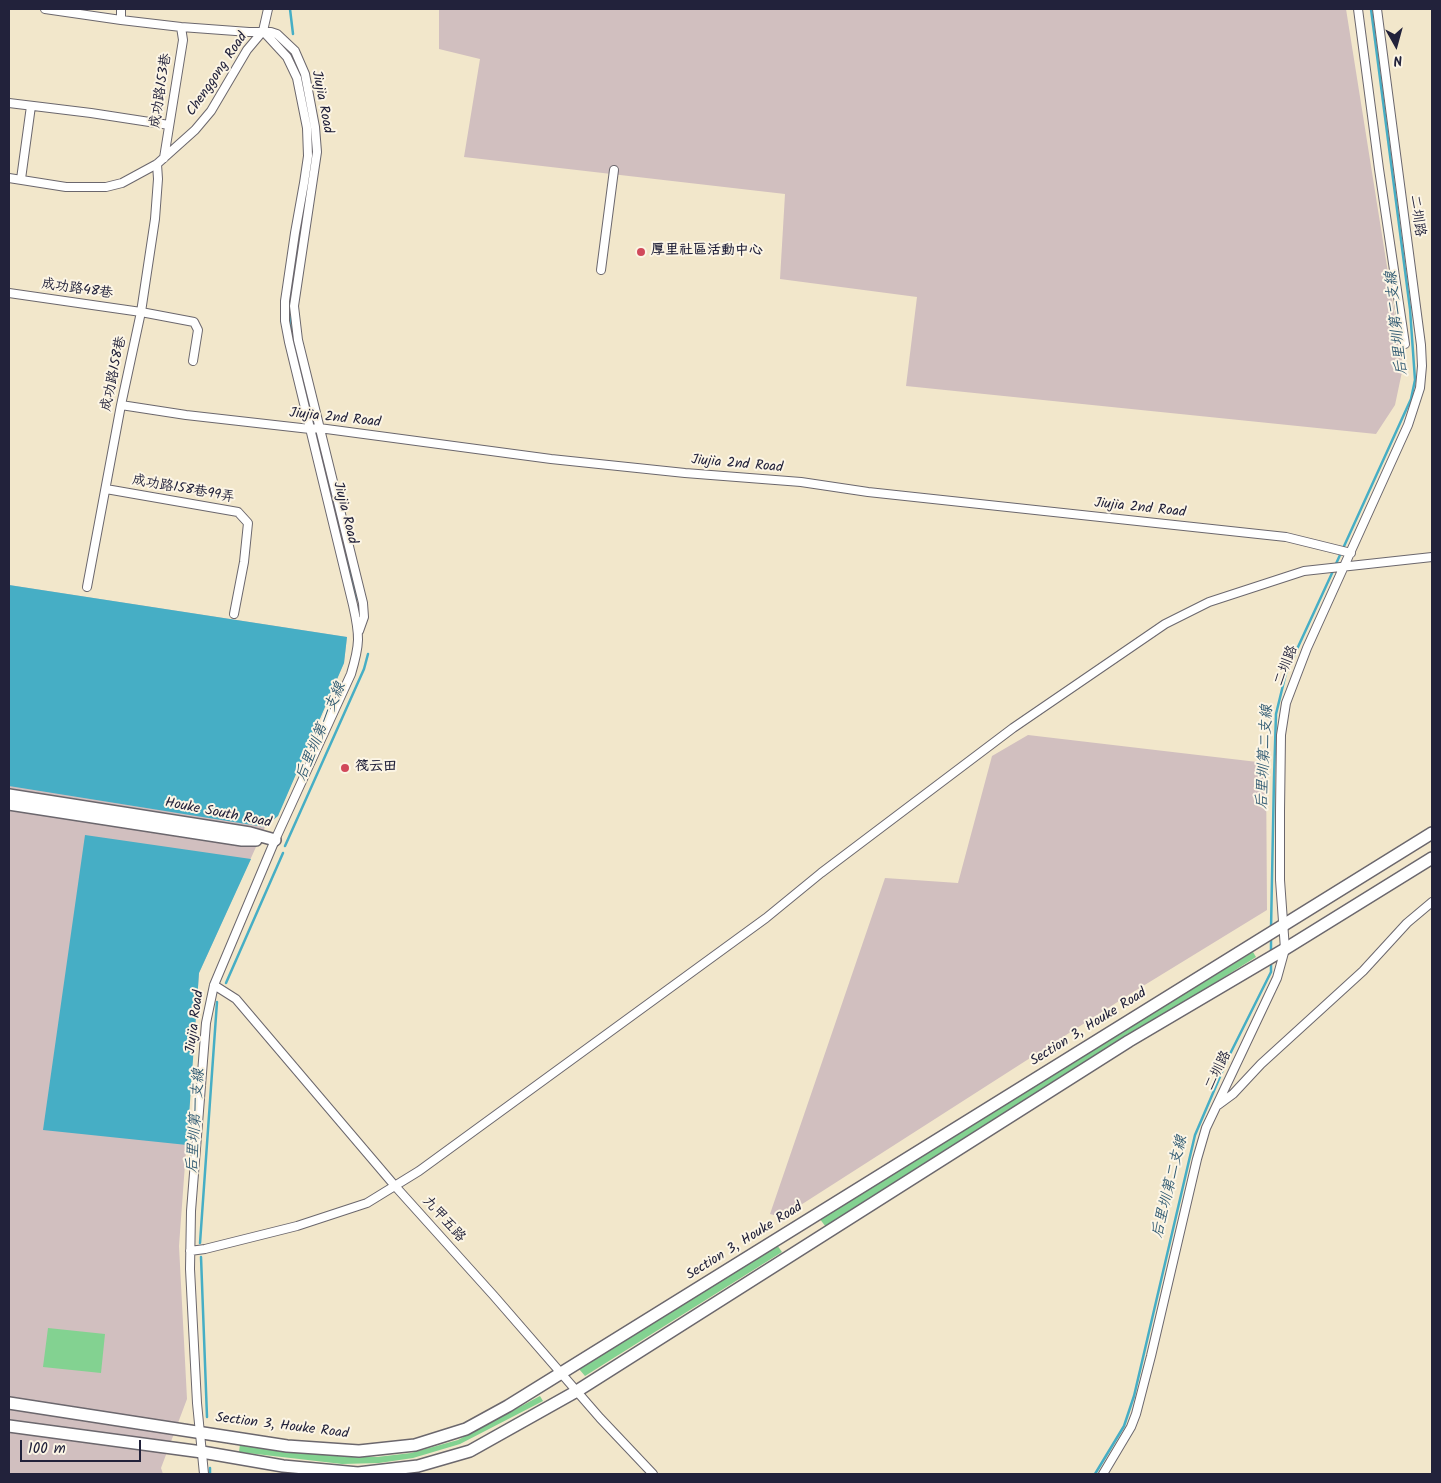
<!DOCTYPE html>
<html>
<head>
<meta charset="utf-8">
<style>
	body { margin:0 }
	#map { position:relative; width:1441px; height:1483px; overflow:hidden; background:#f2e7cb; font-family:Kalam,sans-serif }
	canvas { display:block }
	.frame { position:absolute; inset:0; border:10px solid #22223b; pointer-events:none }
	.north { position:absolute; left:1371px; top:20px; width:50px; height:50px; -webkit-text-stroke:4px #fcf5e5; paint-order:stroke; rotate:173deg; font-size:14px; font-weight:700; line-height:20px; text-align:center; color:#22223b }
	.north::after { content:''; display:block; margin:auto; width:18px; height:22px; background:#22223b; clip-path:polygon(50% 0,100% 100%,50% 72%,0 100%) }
	.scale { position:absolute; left:20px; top:1440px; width:121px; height:22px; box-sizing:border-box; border:2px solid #22223b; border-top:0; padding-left:6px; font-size:15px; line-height:18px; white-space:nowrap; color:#22223b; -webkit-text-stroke:4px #fcf5e5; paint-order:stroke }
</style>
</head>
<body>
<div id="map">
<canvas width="1441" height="1483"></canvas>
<div class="frame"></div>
<div class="north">N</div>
<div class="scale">100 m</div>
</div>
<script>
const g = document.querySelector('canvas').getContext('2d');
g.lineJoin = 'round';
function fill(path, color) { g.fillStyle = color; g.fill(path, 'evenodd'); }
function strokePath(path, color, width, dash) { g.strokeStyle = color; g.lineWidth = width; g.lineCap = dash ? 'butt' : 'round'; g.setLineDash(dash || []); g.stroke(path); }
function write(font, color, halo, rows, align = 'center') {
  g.font = font + ' Kalam,"LXGW WenKai TC",sans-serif'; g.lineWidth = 4; g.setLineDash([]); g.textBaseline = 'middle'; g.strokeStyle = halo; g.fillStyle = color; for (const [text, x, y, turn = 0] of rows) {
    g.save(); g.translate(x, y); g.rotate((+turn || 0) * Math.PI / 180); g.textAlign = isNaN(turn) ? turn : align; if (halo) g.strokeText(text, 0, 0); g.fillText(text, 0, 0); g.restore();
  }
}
fill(new Path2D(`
	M 439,9 L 1346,9 L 1403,367 L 1395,405 L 1376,434 L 906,386 L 917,297 L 780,279 L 785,194 L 464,157 L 480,59 L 439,49 Z
	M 9,585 L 347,637 L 344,663 L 278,815 L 265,827 L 199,973 L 179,1246 L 187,1399 L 161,1468 L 163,1474 L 9,1474 Z
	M 1028,735 L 1266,763 L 1267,910 L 1130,994 L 782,1217 L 770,1214 L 885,878 L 958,883 L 992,756 Z`), '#d1bfbf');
fill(new Path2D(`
	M 1253,952 L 1256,957 L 826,1227 L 819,1218 Z
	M 777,1245 L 782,1252 L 585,1376 L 579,1369 Z
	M 48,1328 L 105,1334 L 101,1373 L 43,1367 Z
	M 540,1396 L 543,1401 L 460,1444 L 413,1458 L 379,1463 L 342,1464 L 239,1452 L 240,1444 L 339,1456 L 377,1457 L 411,1453 L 458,1440 Z`), '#83d291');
fill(new Path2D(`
	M 9,585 L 347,637 L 344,663 L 278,816 L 265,827 L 9,786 Z
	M 85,835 L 251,859 L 199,973 L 187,1145 L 43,1130 Z`), '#46aec5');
strokePath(new Path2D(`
	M 290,9 L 293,34
	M 301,76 L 308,113
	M 310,168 L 312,156 L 311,134
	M 302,222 L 309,176
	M 297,251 L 289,304 L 290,324 L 312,416
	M 318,441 L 356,599
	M 1335,566 L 1411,399 L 1415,380 L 1410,309 L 1371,9
	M 285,846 L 364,669 L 368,654
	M 1271,929 L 1274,778 L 1276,714 L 1286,673 L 1333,571
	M 1271,954 L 1271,937
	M 226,983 L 283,853
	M 200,1243 L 217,1002
	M 201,1257 L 207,1417
	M 210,1468 L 210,1474
	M 1095,1474 L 1124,1426 L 1134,1396 L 1195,1135 L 1228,1058 L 1271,972 L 1271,962`), '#46aec5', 2.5);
const street = new Path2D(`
	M 45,9 L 121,20 L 181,27 L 249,32 L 271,32 L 277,34 L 295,51 L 305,74 L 315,127 L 317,152 L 294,306 L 298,340 L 363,603 L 364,617 L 359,631
	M 121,9 L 121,20
	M 1358,9 L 1379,169 L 1405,344
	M 9,103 L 91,113 L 169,125
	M 164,158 L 183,40 L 181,27
	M 9,178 L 66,187 L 106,187 L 122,183 L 157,164 L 195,130 L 211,111 L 247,50 L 263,31 L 268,9
	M 21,179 L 31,106
	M 601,270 L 614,170
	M 9,293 L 141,312 L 194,322 L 198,330 L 193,361
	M 121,405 L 186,415 L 310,429 L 319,428 L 551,459 L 685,473 L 801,482 L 868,492 L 1286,537 L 1351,553
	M 106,489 L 238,512 L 248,523 L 244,562 L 234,614
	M 87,587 L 121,405 L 141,312 L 155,219 L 158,179 L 157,164
	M 214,985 L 236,999 L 395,1186 L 494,1296 L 600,1418 L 653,1474
	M 1218,1105 L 1233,1094 L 1261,1064 L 1363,971 L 1407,923 L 1432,902
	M 190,1251 L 205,1249 L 297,1226 L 367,1203 L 419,1171 L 766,918 L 821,873 L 1013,728 L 1165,624 L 1209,602 L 1304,571 L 1432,557
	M 204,1474 L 197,1403 L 190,1269 L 191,1211 L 206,1023 L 214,985 L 275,840 L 351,674 C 360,644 360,636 353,605 L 289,342 L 285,321 L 285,301 L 295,233 L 304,183 L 308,156 L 307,128 L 297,78 L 287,57 L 263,31
	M 1103,1474 L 1131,1427 L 1136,1414 L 1151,1356 L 1197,1159 L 1206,1128 L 1277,978 L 1285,949 L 1280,880 L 1280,811 L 1281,735 L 1286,703 L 1307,648 L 1408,425 L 1420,388 L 1422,366 L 1421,345 L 1377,9`);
const secondary = new Path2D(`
	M 9,795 L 225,829 L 250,833 L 275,840
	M 9,804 L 242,840 L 256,840
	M 9,1403 L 287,1446 L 359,1451 L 415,1445 L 466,1429 L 508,1406 L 1432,833
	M 9,1426 L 202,1452 L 283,1466 L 358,1473 L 418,1466 L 470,1451 L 577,1391 L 1129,1041 L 1285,949 L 1432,858`);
strokePath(street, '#6b676d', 10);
strokePath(secondary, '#6b676d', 14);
strokePath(street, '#fff', 8);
strokePath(secondary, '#fff', 11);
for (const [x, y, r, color] of [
	[641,252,5,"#d1495b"],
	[345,768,5,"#d1495b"]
]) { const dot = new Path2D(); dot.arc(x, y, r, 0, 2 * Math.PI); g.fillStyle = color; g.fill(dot); strokePath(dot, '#fcf5e5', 2); }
write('14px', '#22223b', '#fcf5e5', [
	["Chenggong Road",218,75,-56],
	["成功路153巷",162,91,-81],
	["Jiujia Road",321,102,79],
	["二圳路",1416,216,82],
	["成功路48巷",77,290,8],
	["成功路158巷",115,374,-78],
	["Jiujia 2nd Road",335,419,6],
	["Jiujia 2nd Road",737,465,5],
	["成功路158巷99弄",183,490,10],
	["Jiujia 2nd Road",1140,509,6],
	["Jiujia Road",344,513,76],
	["二圳路",1287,666,-69],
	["Houke South Road",218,814,11],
	["Jiujia Road",196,1022,-82],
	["Section 3, Houke Road",1089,1028,-32],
	["二圳路",1219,1071,-64],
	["九甲五路",443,1220,48],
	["Section 3, Houke Road",745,1242,-32],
	["Section 3, Houke Road",282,1427,7]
]);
write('bold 14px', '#22223b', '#fcf5e5', [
	["厚里社區活動中心",651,252],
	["筏云田",355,768]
], 'left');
write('italic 15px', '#305a72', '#fcf5e5', [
	["后里圳第二支線",1398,323,-96],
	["后里圳第一支線",322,732,-67],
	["后里圳第二支線",1266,757,-87],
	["后里圳第一支線",197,1121,-86],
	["后里圳第二支線",1171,1187,-76]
]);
</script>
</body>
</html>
